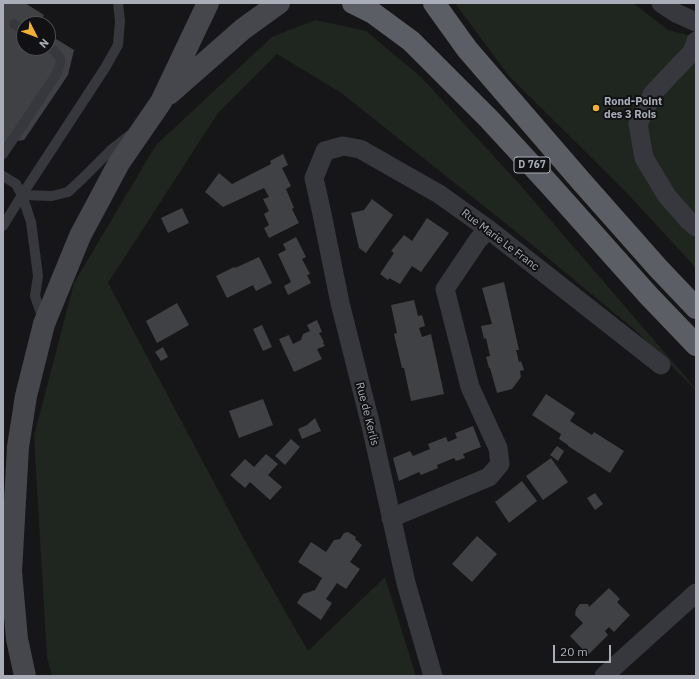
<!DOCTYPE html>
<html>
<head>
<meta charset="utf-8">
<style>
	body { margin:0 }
	#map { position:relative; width:699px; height:679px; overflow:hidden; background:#161618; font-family:"IBM Plex Sans",sans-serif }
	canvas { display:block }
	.frame { position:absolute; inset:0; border:4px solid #a8adb8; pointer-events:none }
	.north { position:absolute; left:16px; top:16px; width:40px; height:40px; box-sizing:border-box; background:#111113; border:1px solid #4d4f55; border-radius:50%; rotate:132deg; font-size:11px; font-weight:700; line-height:16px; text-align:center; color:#a8adb8 }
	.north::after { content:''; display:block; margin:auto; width:14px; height:18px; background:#f2b134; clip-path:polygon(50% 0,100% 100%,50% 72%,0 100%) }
	.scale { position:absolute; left:553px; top:645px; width:58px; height:18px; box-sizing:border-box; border:2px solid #a8adb8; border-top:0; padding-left:5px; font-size:12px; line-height:14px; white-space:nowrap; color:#a8adb8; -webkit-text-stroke:3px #111113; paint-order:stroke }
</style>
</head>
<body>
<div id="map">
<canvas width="699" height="679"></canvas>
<div class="frame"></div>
<div class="north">N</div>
<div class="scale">20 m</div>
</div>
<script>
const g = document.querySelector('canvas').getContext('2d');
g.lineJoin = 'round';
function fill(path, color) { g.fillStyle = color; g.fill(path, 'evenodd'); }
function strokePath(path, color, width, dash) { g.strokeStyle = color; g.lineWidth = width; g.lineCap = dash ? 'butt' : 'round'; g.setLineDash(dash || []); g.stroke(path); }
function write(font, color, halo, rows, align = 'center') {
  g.font = font + ' "IBM Plex Sans",sans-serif'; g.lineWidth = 4; g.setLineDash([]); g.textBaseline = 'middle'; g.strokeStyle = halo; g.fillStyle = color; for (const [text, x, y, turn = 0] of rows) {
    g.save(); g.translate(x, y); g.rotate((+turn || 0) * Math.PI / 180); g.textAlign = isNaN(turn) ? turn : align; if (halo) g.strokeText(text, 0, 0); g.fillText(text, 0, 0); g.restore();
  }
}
fill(new Path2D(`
	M 455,3 L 633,3 L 668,30 L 696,37 L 696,268 L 627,193 L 508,75 Z
	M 315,20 L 366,31 L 421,77 L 522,187 L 696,389 L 696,390 L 635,330 L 514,230 L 340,92 L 277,54 L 218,113 L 108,283 L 244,539 L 308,651 L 385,577 L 416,676 L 52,676 L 47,657 L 34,436 L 74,283 L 156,145 L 272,37 Z`), '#1e261f');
fill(new Path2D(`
	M 3,3 L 25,3 L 44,15 L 39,24 L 24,24 L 24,48 L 48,48 L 48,34 L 74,50 L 68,75 L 24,140 L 3,143 Z
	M 283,154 L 288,165 L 282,168 L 291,186 L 286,189 L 294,208 L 292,209 L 299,223 L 269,238 L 264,228 L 269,225 L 264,214 L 269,211 L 263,199 L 269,197 L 264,188 L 223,207 L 205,192 L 219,173 L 232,184 L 271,164 L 270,161 Z
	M 372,199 L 393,215 L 366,253 L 359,248 L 351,213 L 364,210 Z
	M 182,208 L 189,223 L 168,233 L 161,218 Z
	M 427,218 L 449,233 L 421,272 L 412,266 L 400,284 L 389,278 L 388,280 L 380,274 L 394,253 L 391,251 L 404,235 L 412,241 Z
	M 296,237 L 306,257 L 302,259 L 310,274 L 307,275 L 311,283 L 288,295 L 284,286 L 291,282 L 278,254 L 286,250 L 283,244 Z
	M 259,257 L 272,283 L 256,291 L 253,285 L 227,298 L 216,276 L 234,267 L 235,268 Z
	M 504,282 L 519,350 L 516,350 L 519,362 L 521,361 L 524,370 L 520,371 L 521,377 L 512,389 L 497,393 L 490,368 L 489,368 L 486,357 L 490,356 L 486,338 L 484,339 L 481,326 L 492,324 L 482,288 Z
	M 414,300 L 418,316 L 422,315 L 425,326 L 419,328 L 422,337 L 431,334 L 444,394 L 411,401 L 404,368 L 402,368 L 394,334 L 397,333 L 391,305 Z
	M 177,303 L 189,325 L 157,343 L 146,321 Z
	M 317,320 L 322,332 L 319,333 L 324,342 L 323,343 L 325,346 L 317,349 L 322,359 L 294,372 L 279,339 L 289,335 L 293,344 L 301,340 L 303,334 L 310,331 L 307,325 Z
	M 262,325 L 272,347 L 263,351 L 253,329 Z
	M 163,347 L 168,357 L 161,361 L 155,352 Z
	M 546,394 L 575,413 L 570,421 L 592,435 L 594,432 L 624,451 L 610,473 L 568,446 L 568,445 L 559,439 L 561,434 L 532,415 Z
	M 263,399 L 273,425 L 239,438 L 229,411 Z
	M 315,418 L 321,431 L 302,439 L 298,429 L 307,425 Z
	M 473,426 L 481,447 L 463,454 L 465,458 L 456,461 L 454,458 L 437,465 L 438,468 L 421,475 L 419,472 L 399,481 L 393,458 L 410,451 L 413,456 L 430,449 L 428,444 L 446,437 L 448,442 L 457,438 L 455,433 Z
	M 291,439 L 300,447 L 285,465 L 275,456 Z
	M 557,446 L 564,451 L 558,461 L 550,455 Z
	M 266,454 L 278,464 L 268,475 L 282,487 L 270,500 L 250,482 L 245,488 L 230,475 L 245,459 L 254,467 Z
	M 551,458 L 568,482 L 543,500 L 526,476 Z
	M 522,481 L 537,501 L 509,523 L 495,502 Z
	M 595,493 L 603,504 L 595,510 L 587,498 Z
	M 348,532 L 356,537 L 355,539 L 362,545 L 350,562 L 360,569 L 346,589 L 337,583 L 326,599 L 332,603 L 321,620 L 297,603 L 303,594 L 315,590 L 322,578 L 298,562 L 311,542 L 326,552 L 334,540 L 340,539 L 344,533 Z
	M 477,536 L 497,554 L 472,582 L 452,564 Z
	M 609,588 L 620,599 L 617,602 L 630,615 L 614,632 L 609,627 L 605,631 L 608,635 L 588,655 L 570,636 L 583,623 L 575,615 L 576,609 L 580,604 L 588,604 L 589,607 Z`), '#404145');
strokePath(new Path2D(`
	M 14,24 L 24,31
	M 3,154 L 56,75 C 63,60 62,56 48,46
	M 3,176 L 16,184 L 22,195 L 105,68 L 118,45 L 120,21 L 118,3
	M 3,226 L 22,195
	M 43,319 L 35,296 L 38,276 L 31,222 L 22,195 L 52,196 L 68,192 L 83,178 L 111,150 L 130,135`), '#37383d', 10);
strokePath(new Path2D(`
	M 661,3 L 676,13 L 696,22
	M 696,41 L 692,52 L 653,93 L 638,124 L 644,158 L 667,196 L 688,220 L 696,227
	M 391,518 L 489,477 L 500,464 L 498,448 L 470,387 L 445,289 L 478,240 L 488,229
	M 433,676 L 406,583 L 371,426 L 340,303 L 322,214 L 314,178 L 325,151 L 343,146 L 360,149 L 439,194 L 488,229 L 661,365
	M 604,676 L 696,593`), '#37383d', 19);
strokePath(new Path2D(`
	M 169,94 L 243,29 L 279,3
	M 25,676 L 17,639 L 11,572 L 18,447 L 26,396 L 44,324 L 80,236 L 119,163 L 161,102 L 208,3`), '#45474d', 22);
strokePath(new Path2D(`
	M 353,3 L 373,13 L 411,41 L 489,119 L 549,184 L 649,296 L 696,345
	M 434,3 L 467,49 L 581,181 L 658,268 L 696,308`), '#5b5e65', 22);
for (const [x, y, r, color] of [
	[596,108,4,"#f2b134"]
]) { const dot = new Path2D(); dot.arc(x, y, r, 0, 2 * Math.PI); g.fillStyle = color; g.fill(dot); strokePath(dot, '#111113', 1.5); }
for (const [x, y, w] of [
	[532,165,36]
]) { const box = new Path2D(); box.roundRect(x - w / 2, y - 8, w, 16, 3); g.fillStyle = '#111113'; g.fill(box); strokePath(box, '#a8adb8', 1); }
write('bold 10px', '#a8adb8', null, [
	["D 767",532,165]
]);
write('bold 11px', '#a8adb8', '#111113', [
	["Rond-Point",604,102],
	["des 3 Rois",604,115]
], 'left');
write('11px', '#a8adb8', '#111113', [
	["Rue Marie Le Franc",500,240,37],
	["Rue de Kerlis",367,414,76]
]);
</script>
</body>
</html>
